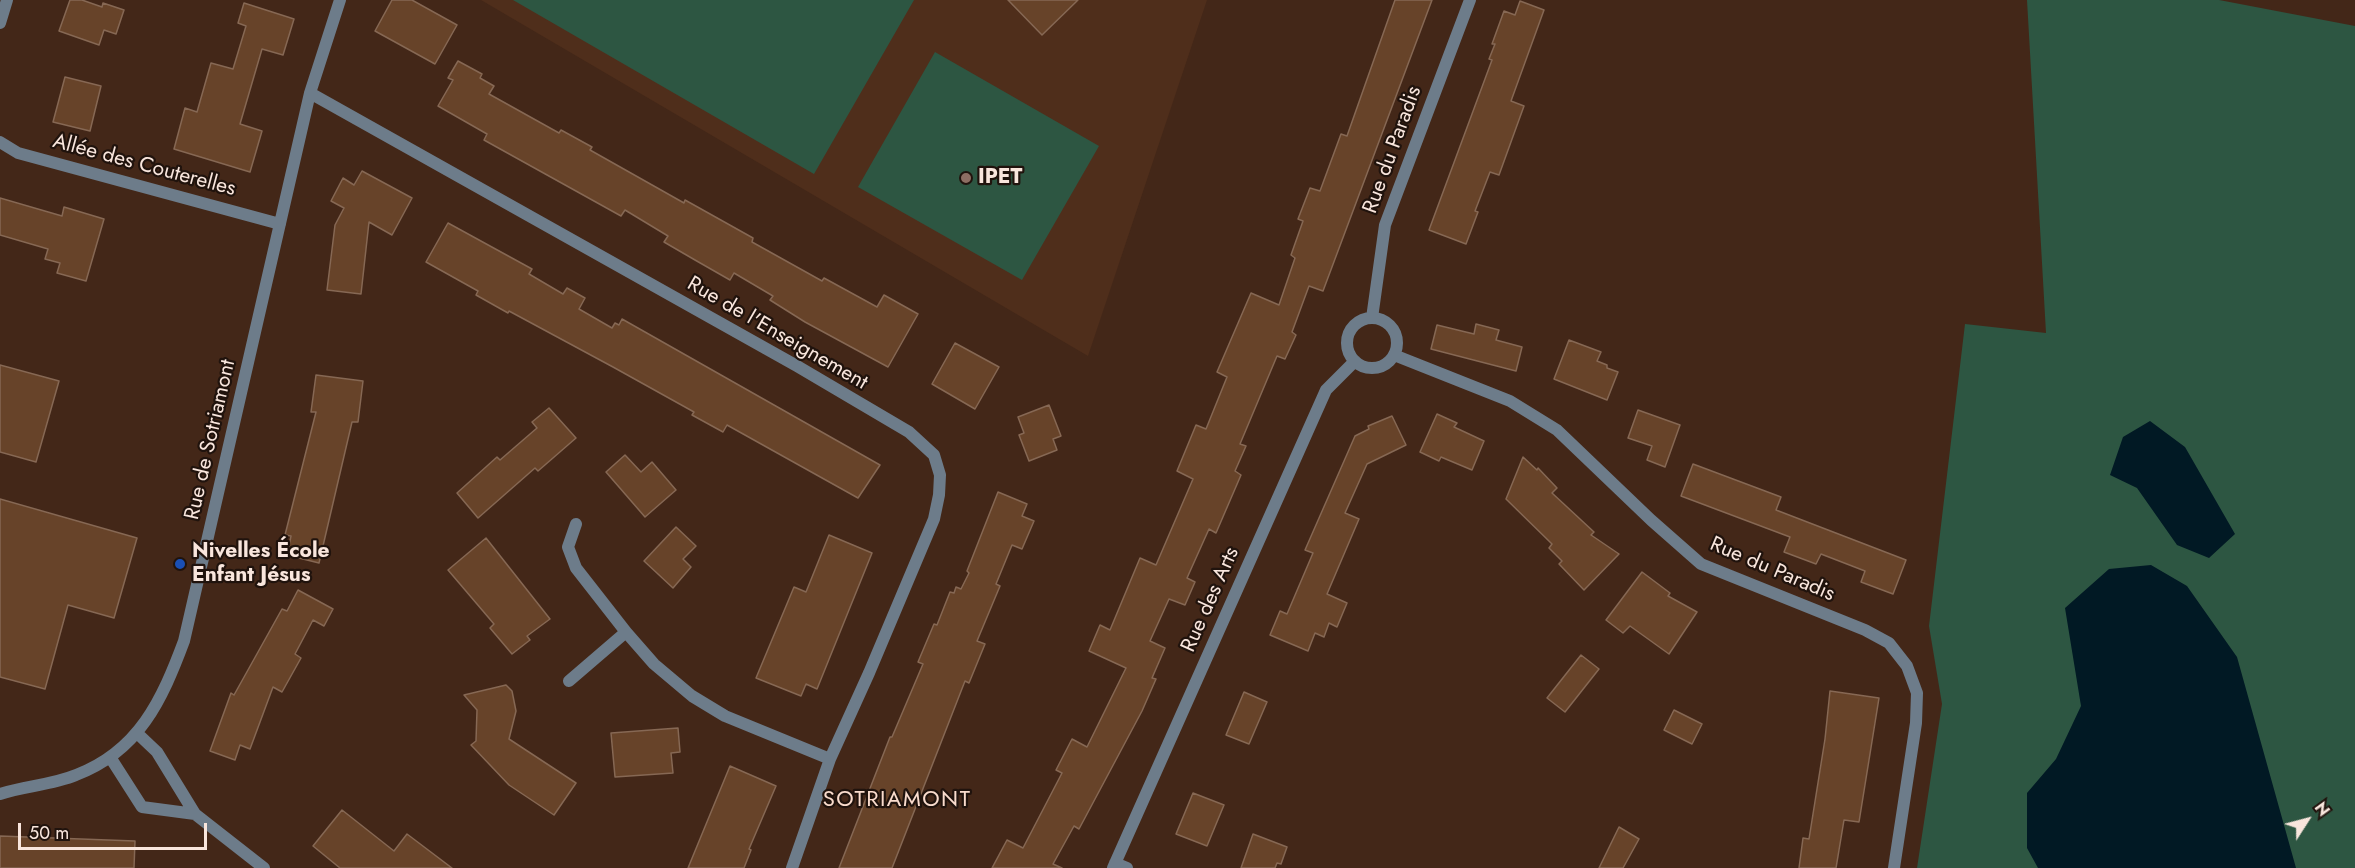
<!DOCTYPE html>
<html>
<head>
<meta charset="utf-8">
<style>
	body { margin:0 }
	#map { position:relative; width:2355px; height:868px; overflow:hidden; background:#432718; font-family:Jost,sans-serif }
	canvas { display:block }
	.north { position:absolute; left:2277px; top:790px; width:60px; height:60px; -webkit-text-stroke:4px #20130d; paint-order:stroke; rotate:54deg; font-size:16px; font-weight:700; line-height:24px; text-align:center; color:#f9e6dd }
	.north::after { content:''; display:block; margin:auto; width:21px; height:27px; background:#f9e6dd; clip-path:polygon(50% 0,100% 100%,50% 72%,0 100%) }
	.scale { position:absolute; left:18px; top:823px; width:189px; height:27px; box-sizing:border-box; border:3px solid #f9e6dd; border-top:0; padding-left:8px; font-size:18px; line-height:21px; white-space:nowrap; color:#f9e6dd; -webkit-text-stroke:4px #20130d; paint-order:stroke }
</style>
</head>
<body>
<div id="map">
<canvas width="2355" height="868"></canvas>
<div class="north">N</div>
<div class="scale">50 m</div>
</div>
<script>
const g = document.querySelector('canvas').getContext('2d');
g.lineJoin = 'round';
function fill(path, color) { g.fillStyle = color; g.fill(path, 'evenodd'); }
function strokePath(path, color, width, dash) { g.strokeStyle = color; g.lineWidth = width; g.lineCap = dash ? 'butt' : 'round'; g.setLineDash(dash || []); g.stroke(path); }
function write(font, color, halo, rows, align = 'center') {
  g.font = font + ' Jost,sans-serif'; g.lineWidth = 4.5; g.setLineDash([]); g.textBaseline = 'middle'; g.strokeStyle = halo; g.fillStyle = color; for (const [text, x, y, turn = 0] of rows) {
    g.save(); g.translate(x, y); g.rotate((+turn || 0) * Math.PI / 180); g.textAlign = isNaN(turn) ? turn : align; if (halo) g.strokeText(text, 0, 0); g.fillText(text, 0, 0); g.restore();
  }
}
fill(new Path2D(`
	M 481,0 L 1207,0 L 1088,356 Z`), '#4f2e1b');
fill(new Path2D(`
	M 513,0 L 914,0 L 814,174 Z
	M 2027,0 L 2219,0 L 2355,26 L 2355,868 L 1917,868 L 1942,704 L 1929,626 L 1965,324 L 2046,333 Z
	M 935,52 L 1099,146 L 1022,280 L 858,187 Z`), '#2d5642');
fill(new Path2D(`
	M 2150,421 L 2185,447 L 2235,534 L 2209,558 L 2177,545 L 2137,488 L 2110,475 L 2123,437 Z
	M 2151,565 L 2187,586 L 2237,657 L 2296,868 L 2038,868 L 2027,848 L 2027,793 L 2056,759 L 2081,706 L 2065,608 L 2109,569 Z`), '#011924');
const building = new Path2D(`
	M 70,0 L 82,0 L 102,7 L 103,3 L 124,10 L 116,34 L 104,30 L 99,45 L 59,31 Z
	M 392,0 L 412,0 L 457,25 L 435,64 L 375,31 Z
	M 1008,0 L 1078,0 L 1042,35 Z
	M 1395,0 L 1432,0 L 1323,291 L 1309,286 L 1292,332 L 1296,335 L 1285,359 L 1277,356 L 1240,444 L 1246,446 L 1235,471 L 1241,475 L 1216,533 L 1209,529 L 1187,578 L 1195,582 L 1185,605 L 1169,599 L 1150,641 L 1165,648 L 1152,678 L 1156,679 L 1142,711 L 1079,829 L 1074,826 L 1053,864 L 1062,868 L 992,868 L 1007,840 L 1023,848 L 1062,773 L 1056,770 L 1072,739 L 1087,747 L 1126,668 L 1089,651 L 1100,625 L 1110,630 L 1140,558 L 1156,565 L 1193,479 L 1177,471 L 1196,425 L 1206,429 L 1227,377 L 1217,372 L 1251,293 L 1279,305 L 1295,258 L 1291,255 L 1303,221 L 1298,219 L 1310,188 L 1320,191 L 1341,134 L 1347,136 Z
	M 1520,1 L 1544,10 L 1511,101 L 1524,106 L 1499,175 L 1490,172 L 1475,211 L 1478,212 L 1466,244 L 1429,230 L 1492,60 L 1489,59 L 1495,44 L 1492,44 L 1504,11 L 1515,15 Z
	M 244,3 L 294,19 L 283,55 L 262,49 L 240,124 L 262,131 L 250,172 L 174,149 L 185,108 L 197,112 L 211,63 L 233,69 L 246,26 L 238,23 Z
	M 458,61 L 482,74 L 480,78 L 494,86 L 489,94 L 559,133 L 561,130 L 592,147 L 590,150 L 684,203 L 685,200 L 753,238 L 752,242 L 822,281 L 824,278 L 877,307 L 884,295 L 918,314 L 888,367 L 805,322 L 770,300 L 773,296 L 734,273 L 730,280 L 695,260 L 664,242 L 668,236 L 625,210 L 621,216 L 484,140 L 487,134 L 438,106 L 453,80 L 448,78 Z
	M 65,77 L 101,86 L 90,131 L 53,122 Z
	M 362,171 L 412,198 L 392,235 L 369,222 L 361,294 L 327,290 L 335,225 L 344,208 L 331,201 L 343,178 L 354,185 Z
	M 0,198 L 62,216 L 64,207 L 104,219 L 86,281 L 57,273 L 60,263 L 45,259 L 48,249 L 0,235 Z
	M 448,223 L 532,269 L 529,274 L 563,294 L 567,288 L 585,298 L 579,309 L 612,328 L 615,323 L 619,325 L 622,319 L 880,465 L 858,498 L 727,425 L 723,432 L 692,415 L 694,412 L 613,367 L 509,311 L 508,313 L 476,295 L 478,291 L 426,262 Z
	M 1476,324 L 1499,330 L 1496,340 L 1522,347 L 1516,371 L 1431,349 L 1437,325 L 1474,334 Z
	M 1569,340 L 1601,352 L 1597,361 L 1607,365 L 1607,368 L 1618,372 L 1607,400 L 1554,379 Z
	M 955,343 L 999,367 L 975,409 L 932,384 Z
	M 0,365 L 59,381 L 36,462 L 0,452 Z
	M 316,375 L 363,381 L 358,422 L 352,422 L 319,563 L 287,555 L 291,536 L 285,535 L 316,412 L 311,412 Z
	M 1049,405 L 1061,436 L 1053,439 L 1057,450 L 1029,461 L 1019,435 L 1024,433 L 1018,417 Z
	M 549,408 L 576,438 L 538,471 L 535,468 L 478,518 L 457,493 L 497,457 L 500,460 L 537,428 L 532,422 Z
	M 1638,410 L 1680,425 L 1665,467 L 1647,460 L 1652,446 L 1628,438 Z
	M 1437,414 L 1457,423 L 1454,427 L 1484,441 L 1472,470 L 1441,457 L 1439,461 L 1420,452 Z
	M 1392,416 L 1406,445 L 1367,464 L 1345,513 L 1359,519 L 1327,594 L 1347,603 L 1337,627 L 1329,623 L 1324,637 L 1315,633 L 1308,651 L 1270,635 L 1280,611 L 1287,614 L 1313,553 L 1305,550 L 1355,436 L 1369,429 L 1368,426 Z
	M 625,455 L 641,472 L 652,462 L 676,490 L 645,517 L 606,472 Z
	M 1523,457 L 1537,470 L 1538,468 L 1557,488 L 1552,493 L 1594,532 L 1591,535 L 1619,554 L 1584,590 L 1559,564 L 1562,561 L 1549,548 L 1552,544 L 1506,499 Z
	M 1693,464 L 1781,497 L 1776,510 L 1906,560 L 1893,594 L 1861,582 L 1865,571 L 1821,554 L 1816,564 L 1784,552 L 1790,537 L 1681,496 Z
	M 998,492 L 1027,504 L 1022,516 L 1034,521 L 1022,549 L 1012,545 L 996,584 L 1000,586 L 977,641 L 985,644 L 969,683 L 965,681 L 892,868 L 839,868 L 890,737 L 892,737 L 923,664 L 918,662 L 934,624 L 937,625 L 950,592 L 954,593 L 956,587 L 961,589 L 969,573 L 967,571 Z
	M 0,499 L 137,538 L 114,618 L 68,605 L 45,689 L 0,677 Z
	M 676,527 L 696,546 L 683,559 L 691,567 L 673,588 L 644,561 Z
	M 829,535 L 872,553 L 817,689 L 806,684 L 801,696 L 756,678 L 794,587 L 806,592 Z
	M 486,538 L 550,619 L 527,636 L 530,640 L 512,654 L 490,628 L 494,624 L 448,570 Z
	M 1642,572 L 1670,593 L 1668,596 L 1697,612 L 1669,654 L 1630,626 L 1623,633 L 1606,620 Z
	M 298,590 L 333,609 L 324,626 L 313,620 L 295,654 L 301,658 L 282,692 L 273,687 L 250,749 L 240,745 L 235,760 L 210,751 L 231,693 L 234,695 L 282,609 L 287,611 Z
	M 1581,655 L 1599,669 L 1565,712 L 1547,698 Z
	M 506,685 L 512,691 L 516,711 L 509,739 L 576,783 L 554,815 L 509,785 L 471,745 L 476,741 L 477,710 L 464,695 Z
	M 1830,691 L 1879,698 L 1859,822 L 1844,820 L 1836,868 L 1799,868 L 1803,838 L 1809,839 L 1825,739 Z
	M 1244,692 L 1267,702 L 1249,744 L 1226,735 Z
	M 1674,710 L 1702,724 L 1692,744 L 1664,730 Z
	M 678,728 L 680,752 L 671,753 L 673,773 L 615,777 L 611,733 Z
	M 730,766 L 776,786 L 749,849 L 751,850 L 744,868 L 688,868 Z
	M 1193,793 L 1224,805 L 1207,846 L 1176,834 Z
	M 342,810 L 394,851 L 407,834 L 452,868 L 340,868 L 313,846 Z
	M 1619,827 L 1639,839 L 1623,868 L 1599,868 Z
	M 1253,834 L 1287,847 L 1281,864 L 1277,863 L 1275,868 L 1241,868 Z
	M 0,836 L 135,841 L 134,868 L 0,868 Z`);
fill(building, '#674329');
strokePath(building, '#866854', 1.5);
strokePath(new Path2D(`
	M 0,23 L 7,0
	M 310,93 L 797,366 L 909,432 L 934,455 L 940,475 L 939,495 L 934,519 L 869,673 L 830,759 L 792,868
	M 0,142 L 18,153 L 280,224
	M 1372,318 L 1385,225 L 1470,0
	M1347 343a25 25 0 1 1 50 0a25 25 0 1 1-50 0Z
	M 1394,355 L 1510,401 L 1557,430 L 1651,520 L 1701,564 L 1865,630 L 1889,643 L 1907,666 L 1917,693 L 1916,723 L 1894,868
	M 576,524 L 568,547 L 576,568 L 626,632 L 654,664 L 692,696 L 725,716 L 830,759
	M 569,681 L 626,632
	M 138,734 L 157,752 L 195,814 L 264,868
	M 110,757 L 142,807 L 195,814
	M 0,794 C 24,786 52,785 76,775 C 139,751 162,700 184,641 L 310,93 L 340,0
	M 1115,863 L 1127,868
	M 1113,868 L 1326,390 L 1355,361`), '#6d7c8a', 12);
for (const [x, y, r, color] of [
	[966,178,6,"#8d6e63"],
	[180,564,6,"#1a4fb4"]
]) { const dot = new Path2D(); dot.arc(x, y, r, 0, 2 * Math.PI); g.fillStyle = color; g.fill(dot); strokePath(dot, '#20130d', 2); }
write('21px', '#f9e6dd', '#20130d', [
	["Rue du Paradis",1393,150,-70],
	["Allée des Couterelles",144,166,15],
	["Rue de l'Enseignement",777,334,30],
	["Rue de Sotriamont",211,440,-77],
	["Rue du Paradis",1772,570,23],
	["Rue des Arts",1211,600,-66]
]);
write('bold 21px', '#f9e6dd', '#20130d', [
	["IPET",978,178],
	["Nivelles École",192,552],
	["Enfant Jésus",192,576]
], 'left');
g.letterSpacing = '1.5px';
write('22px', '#fadccd', '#20130d', [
	["SOTRIAMONT",897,801]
]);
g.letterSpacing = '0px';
</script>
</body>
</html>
